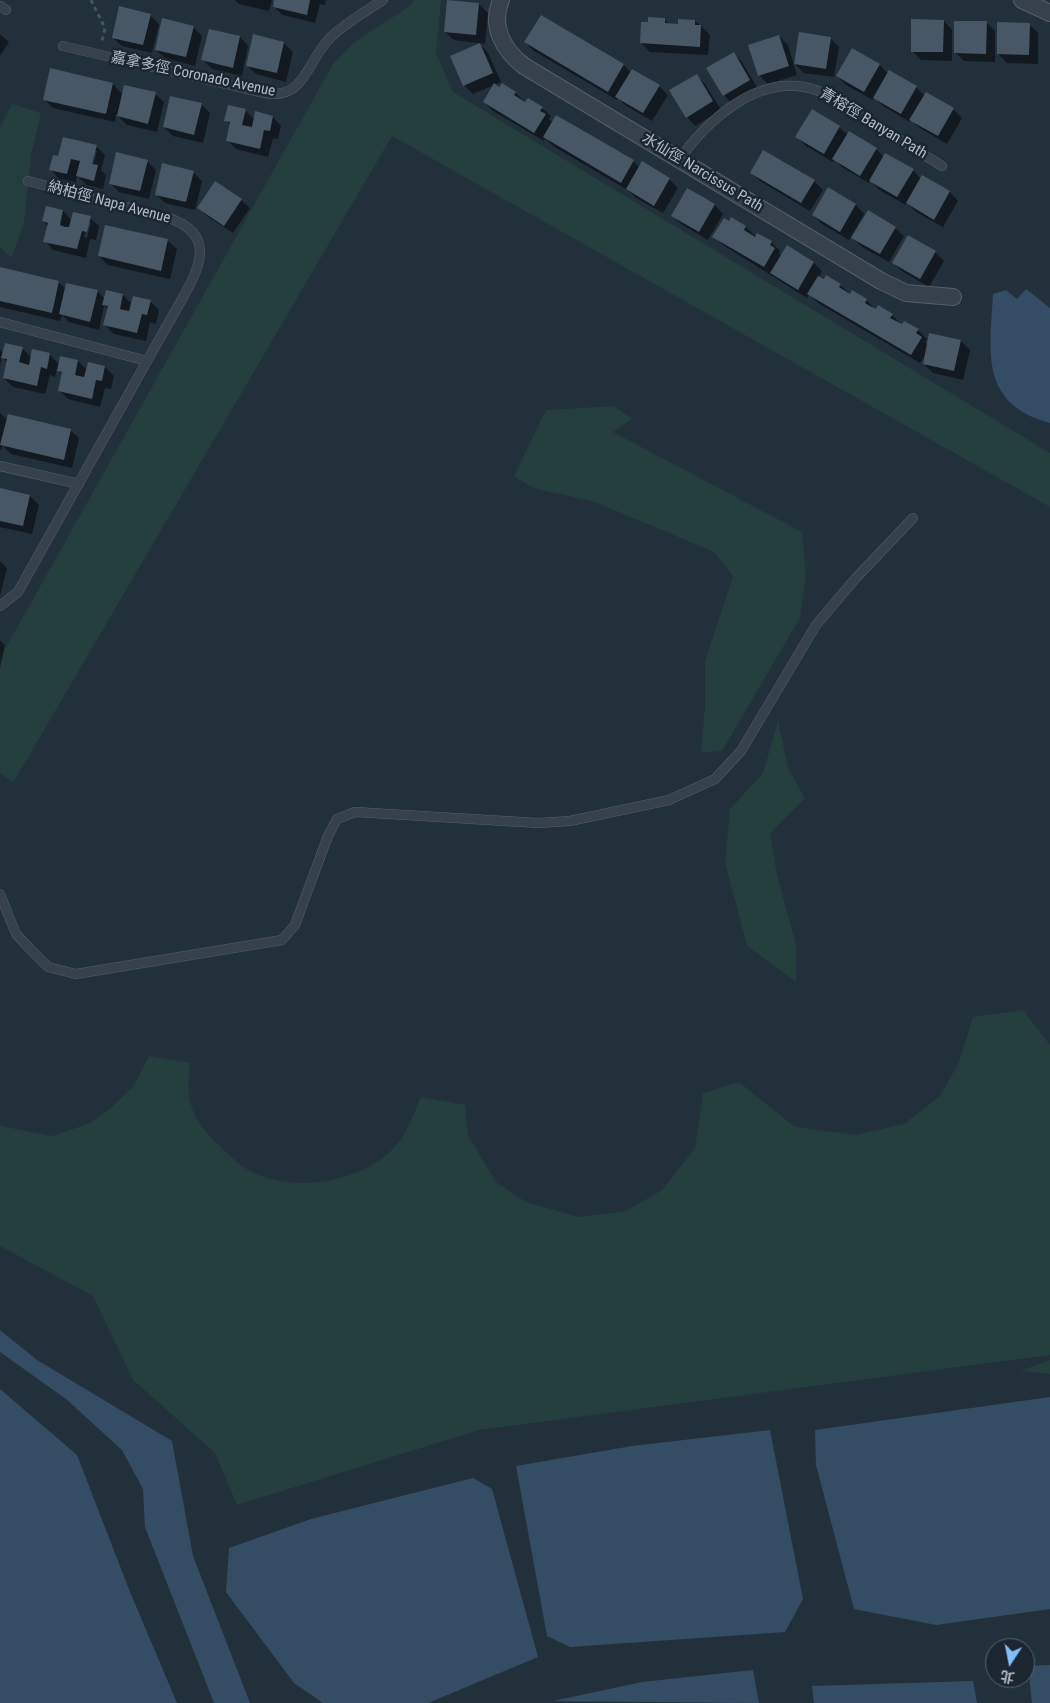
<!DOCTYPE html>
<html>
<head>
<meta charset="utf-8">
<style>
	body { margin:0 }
	#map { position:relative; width:1050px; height:1703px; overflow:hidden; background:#22303c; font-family:"Roboto Condensed","Noto Sans TC",sans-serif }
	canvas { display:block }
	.north { position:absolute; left:985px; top:1638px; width:50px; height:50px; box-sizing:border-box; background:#1b2631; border:1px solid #57626d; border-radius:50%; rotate:191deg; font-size:14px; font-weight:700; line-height:20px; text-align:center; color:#b1bcc8 }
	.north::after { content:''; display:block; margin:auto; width:18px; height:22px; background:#84befa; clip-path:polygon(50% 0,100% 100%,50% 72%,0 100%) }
</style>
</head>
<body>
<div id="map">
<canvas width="1050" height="1703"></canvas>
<div class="north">北</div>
</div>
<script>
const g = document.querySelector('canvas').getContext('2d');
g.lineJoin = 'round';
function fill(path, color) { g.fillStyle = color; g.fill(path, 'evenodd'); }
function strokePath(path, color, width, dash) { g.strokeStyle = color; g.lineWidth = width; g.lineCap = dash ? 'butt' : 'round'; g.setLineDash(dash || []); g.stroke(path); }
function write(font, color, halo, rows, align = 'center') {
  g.font = font + ' "Roboto Condensed","Noto Sans TC",sans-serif'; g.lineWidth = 5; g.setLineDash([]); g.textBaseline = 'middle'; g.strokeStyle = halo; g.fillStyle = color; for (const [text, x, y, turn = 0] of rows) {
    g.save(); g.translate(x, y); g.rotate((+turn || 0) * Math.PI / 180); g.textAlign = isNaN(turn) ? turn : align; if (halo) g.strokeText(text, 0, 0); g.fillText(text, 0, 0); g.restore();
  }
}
fill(new Path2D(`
	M 414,0 L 441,0 L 436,53 L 453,92 L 1050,453 L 1050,507 L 392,136 L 13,783 L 0,773 L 0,658 L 333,64 L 353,43 L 410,6 Z
	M 12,104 L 41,113 L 31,155 L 24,223 L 12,258 L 0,247 L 0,128 Z
	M 614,406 L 632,419 L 613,432 L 802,532 L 806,577 L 800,618 L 722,751 L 701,753 L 705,706 L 705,661 L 733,576 L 714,552 L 595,502 L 533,488 L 514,476 L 546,410 Z
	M 778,721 L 788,768 L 805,798 L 770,834 L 777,876 L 796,944 L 796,982 L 747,946 L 725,862 L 730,809 L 763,773 Z
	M 1023,1010 L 1050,1045 L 1050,1355 L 479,1430 L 237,1505 L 215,1453 L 133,1380 L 93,1296 L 0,1246 L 0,1126 L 53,1136 L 90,1123 L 111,1108 L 133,1087 L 149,1056 L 190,1063 C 189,1076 187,1092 191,1105 C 195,1120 208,1135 219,1145 C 230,1156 244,1170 259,1175 C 303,1193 368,1180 399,1142 C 409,1129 414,1112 421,1097 L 465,1105 L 468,1135 L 496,1182 L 526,1202 L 579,1217 L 626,1211 L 662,1190 L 695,1148 L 703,1093 L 739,1082 L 795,1127 L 856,1135 L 904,1124 L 940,1096 L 959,1062 L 973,1017 Z
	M 1050,1360 L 1050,1374 L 1020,1371 Z`), '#243d3d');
fill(new Path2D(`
	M 1026,289 L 1050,308 L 1050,423 C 979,404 990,352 993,294 L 1006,290 L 1017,299 Z
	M 0,1330 L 37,1360 L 172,1441 L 193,1556 L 250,1703 L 214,1703 L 145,1527 L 143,1489 L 122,1450 L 66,1399 L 0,1352 Z
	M 0,1389 L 77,1455 L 130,1592 L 177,1703 L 0,1703 Z
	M 1050,1397 L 1050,1609 L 936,1625 L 854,1609 L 816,1465 L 815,1430 Z
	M 770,1430 L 803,1599 L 785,1632 L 570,1647 L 547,1636 L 516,1466 L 632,1446 Z
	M 473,1478 L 492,1489 L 538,1657 L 428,1703 L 323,1703 L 294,1683 L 226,1592 L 229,1548 L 311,1519 Z
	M 1050,1665 L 1050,1703 L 1032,1703 L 1028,1666 Z
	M 753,1670 L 759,1703 L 553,1701 L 642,1682 Z
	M 973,1681 L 977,1703 L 814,1703 L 812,1686 Z`), '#354d64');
fill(new Path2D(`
	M 235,0 L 272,0 L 269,11 L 239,4 Z
	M 275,0 L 326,0 L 325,5 L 320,4 L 315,23 L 283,15 L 274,7 Z
	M 448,1 L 479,4 L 488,13 L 485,44 L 454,40 L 445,32 Z
	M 150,15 L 159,24 L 152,53 L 122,46 L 113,38 Z
	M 541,16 L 624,65 L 631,73 L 659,86 L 668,95 L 652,121 L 625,105 L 618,98 L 617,100 L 534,51 L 525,42 Z
	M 665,20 L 670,24 L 679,25 L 695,21 L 701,26 L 710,35 L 708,55 L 650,52 L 641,43 Z
	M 944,21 L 952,30 L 952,61 L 921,60 L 912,51 Z
	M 987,23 L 995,31 L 995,62 L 964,61 L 955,52 Z
	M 1029,24 L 1038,33 L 1038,64 L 1007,63 L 998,54 Z
	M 193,27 L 202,36 L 195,66 L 165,58 L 156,50 Z
	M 0,34 L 9,42 L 0,56 Z
	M 254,36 L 284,43 L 293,52 L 286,82 L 256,74 L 247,66 Z
	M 779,36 L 788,45 L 797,75 L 768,84 L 759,75 Z
	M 240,37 L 248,46 L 242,76 L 212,69 L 203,60 Z
	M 830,38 L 839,47 L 834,77 L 804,73 L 795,64 Z
	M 480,44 L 488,53 L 501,82 L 473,94 L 464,85 Z
	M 853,50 L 880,65 L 888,74 L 890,72 L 916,87 L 925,96 L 953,109 L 962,118 L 947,144 L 920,128 L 911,120 L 910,122 L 883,106 L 875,98 L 873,100 L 846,85 L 837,76 Z
	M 733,53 L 742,62 L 758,89 L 732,104 L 724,95 Z
	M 696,75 L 705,84 L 721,110 L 695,126 L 687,117 Z
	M 113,84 L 123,95 L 155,94 L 164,102 L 157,132 L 127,125 L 116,114 L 115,122 L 53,108 L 44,99 Z
	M 502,85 L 516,93 L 526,103 L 542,108 L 551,116 L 549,119 L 553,123 L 557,116 L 633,161 L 640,168 L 669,179 L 678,188 L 663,213 L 636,198 L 629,191 L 553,146 L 545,138 L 544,141 L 493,111 L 484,102 Z
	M 201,104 L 210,113 L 203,143 L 173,136 L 164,127 Z
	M 245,110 L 255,120 L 273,117 L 281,126 L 278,139 L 273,138 L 268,157 L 236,149 L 227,140 L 231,125 L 226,120 Z
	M 839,127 L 848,135 L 876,149 L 884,157 L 913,170 L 921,179 L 923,177 L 950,192 L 958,201 L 943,227 L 916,212 L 907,203 L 906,205 L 879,190 L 871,181 L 869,183 L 843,168 L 834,159 L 833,162 L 806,146 L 797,137 Z
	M 96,146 L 105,155 L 101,170 L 106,175 L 103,189 L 87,185 L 77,176 L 76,182 L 59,179 L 51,170 L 59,158 ZM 94,151 L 97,151 L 92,170 L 90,170 Z
	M 147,161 L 156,170 L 149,199 L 119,192 L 110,183 Z
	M 193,172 L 202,181 L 195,210 L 165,203 L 156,194 Z
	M 751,172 L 814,181 L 823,190 L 810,211 L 760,181 Z
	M 829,189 L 856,205 L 864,214 L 849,240 L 822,224 L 813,215 Z
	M 688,190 L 715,205 L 723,214 L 708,240 L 681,224 L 672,216 Z
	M 241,200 L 250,208 L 233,233 L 207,216 L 198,208 Z
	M 46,208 L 63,211 L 72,221 L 90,218 L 99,226 L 96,240 L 90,239 L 86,258 L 53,250 L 45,241 L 48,226 L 43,221 ZM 88,222 L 91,222 L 87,238 L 84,237 Z
	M 732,219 L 746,227 L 756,237 L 758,234 L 771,242 L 780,251 L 779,253 L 782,256 L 787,247 L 814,263 L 822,271 L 819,277 L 840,285 L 851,295 L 866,300 L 876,310 L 892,315 L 903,326 L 918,330 L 927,339 L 925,342 L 928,345 L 961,341 L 970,350 L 963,380 L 933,373 L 924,364 L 926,354 L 920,363 L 818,303 L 809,294 L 807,298 L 723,245 L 714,237 Z
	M 106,226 L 168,241 L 177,249 L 170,279 L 108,265 L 99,256 Z
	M 895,228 L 904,236 L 889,262 L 862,247 L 853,238 Z
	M 909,237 L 935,252 L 944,261 L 929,287 L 902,271 L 893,263 Z
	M 0,269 L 58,282 L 66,289 L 97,291 L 105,299 L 123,295 L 132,304 L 150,301 L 159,310 L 156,324 L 150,322 L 146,341 L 114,334 L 105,325 L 108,309 L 104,306 L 99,330 L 69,322 L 62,315 L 60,321 L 0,307 Z
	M 22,348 L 32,358 L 49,354 L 59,364 L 78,361 L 87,370 L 88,363 L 105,367 L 114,376 L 111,389 L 105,388 L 100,407 L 68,399 L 59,390 L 63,375 L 57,369 L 55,377 L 50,375 L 45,394 L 13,387 L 4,378 L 8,363 L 2,357 L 0,366 L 0,350 L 4,354 Z
	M 0,413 L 7,420 L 70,430 L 79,438 L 72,468 L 11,454 L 3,446 L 0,451 Z
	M 0,489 L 30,496 L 39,505 L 32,534 L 0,527 Z
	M 0,561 L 7,568 L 0,596 Z
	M 0,640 L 5,645 L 0,668 Z`), '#0007');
fill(new Path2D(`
	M 274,0 L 310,0 L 307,15 L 273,7 Z
	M 447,0 L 479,3 L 476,35 L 444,32 Z
	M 119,6 L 151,14 L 143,45 L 112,38 Z
	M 541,15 L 624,64 L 608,92 L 524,42 Z
	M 648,17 L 665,18 L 665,23 L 678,24 L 678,19 L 695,20 L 695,25 L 701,25 L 700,47 L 640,43 L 641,22 L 648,22 Z
	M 162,18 L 194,26 L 186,57 L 155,50 Z
	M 911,19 L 944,20 L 943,52 L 911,52 Z
	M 954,21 L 987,21 L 986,54 L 954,53 Z
	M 997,22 L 1030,23 L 1029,55 L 997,54 Z
	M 209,29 L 240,36 L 233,68 L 201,60 Z
	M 799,32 L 831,37 L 826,69 L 794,64 Z
	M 253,34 L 284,42 L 277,73 L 246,66 Z
	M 779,35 L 789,66 L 758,76 L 748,45 Z
	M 480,43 L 493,73 L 463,86 L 450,56 Z
	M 852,48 L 880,64 L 864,92 L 836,76 Z
	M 734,52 L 750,80 L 723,96 L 706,68 Z
	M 50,68 L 113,83 L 106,114 L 43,100 Z
	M 632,69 L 660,85 L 643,113 L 615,97 Z
	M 889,70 L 917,86 L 901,114 L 873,98 Z
	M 697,74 L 713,101 L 686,118 L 669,90 Z
	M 494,83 L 499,87 L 502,83 L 516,92 L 514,95 L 525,102 L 528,98 L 543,107 L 540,111 L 546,114 L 534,133 L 483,102 Z
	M 124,85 L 156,92 L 148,124 L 117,116 Z
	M 926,92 L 954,108 L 938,136 L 909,120 Z
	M 170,96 L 202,103 L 194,135 L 163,127 Z
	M 228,105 L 246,109 L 242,125 L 252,127 L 255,111 L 273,116 L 270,131 L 264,130 L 260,149 L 226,141 L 230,122 L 224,121 Z
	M 812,109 L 840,126 L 824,154 L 795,137 Z
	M 556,115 L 634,160 L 621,183 L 543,137 Z
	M 849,131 L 877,148 L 860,176 L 832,159 Z
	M 63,137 L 97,145 L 92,164 L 98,165 L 94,181 L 76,176 L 80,161 L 71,159 L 67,174 L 49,170 L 53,155 L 58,156 Z
	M 763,150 L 815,180 L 801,203 L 750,173 Z
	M 116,152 L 148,160 L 140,191 L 109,184 Z
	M 885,153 L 914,169 L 897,197 L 869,181 Z
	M 642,161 L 670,178 L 654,206 L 626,189 Z
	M 162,163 L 194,171 L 186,202 L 155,195 Z
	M 922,175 L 950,191 L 934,220 L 906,203 Z
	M 215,181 L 242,199 L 224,226 L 197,208 Z
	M 828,187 L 856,204 L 840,232 L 812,215 Z
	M 687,188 L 715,204 L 699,232 L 671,216 Z
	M 46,206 L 63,210 L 60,225 L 65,227 L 69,227 L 73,212 L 91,216 L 87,232 L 82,231 L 77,249 L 43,242 L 48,223 L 42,221 Z
	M 868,210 L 896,227 L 880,254 L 851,238 Z
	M 731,217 L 746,226 L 744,230 L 755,237 L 757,233 L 772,241 L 770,245 L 775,248 L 764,267 L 712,237 L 724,218 L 729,221 Z
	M 105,225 L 168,239 L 161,271 L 98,256 Z
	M 908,235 L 936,251 L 920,279 L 892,263 Z
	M 787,245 L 814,262 L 798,290 L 770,273 Z
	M 0,267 L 59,281 L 52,313 L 0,301 Z
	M 826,275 L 841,284 L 839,287 L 850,294 L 852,290 L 867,299 L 865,303 L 870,306 L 876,309 L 878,305 L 893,314 L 890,318 L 902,324 L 904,321 L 919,329 L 916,333 L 922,337 L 911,355 L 807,294 L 818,276 L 824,279 Z
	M 66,283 L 98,290 L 90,322 L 59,314 Z
	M 106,290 L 123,294 L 120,309 L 124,310 L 129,311 L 133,296 L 151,300 L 147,315 L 142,314 L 137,333 L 103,325 L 108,306 L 102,305 Z
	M 929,333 L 961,340 L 954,371 L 923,364 Z
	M 5,343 L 23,347 L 19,362 L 29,365 L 32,349 L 50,353 L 47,369 L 41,367 L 37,386 L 3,378 L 7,359 L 1,358 Z
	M 60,356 L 78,360 L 75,375 L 79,376 L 84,377 L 88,362 L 105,366 L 102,381 L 96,380 L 92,399 L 58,391 L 62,372 L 57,371 Z
	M 8,414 L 71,429 L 64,460 L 0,445 Z
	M 0,488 L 30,495 L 23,526 L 0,521 Z`), '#485765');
const service = new Path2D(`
	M 0,6 L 6,10
	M 63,46 L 264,93 C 307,101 307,58 332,36 C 347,22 366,11 383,0
	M 679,160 C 706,122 753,78 804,87 C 827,91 846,106 865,118 C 891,134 916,150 942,166
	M 28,181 L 169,218 C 221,236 196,274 177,308 C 167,326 157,343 147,361
	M 0,322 L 147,361 L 18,592 L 0,606
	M 0,466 L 79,484
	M 0,894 L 16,934 L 31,950 L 48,967 L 76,974 L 282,940 L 295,925 L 328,836 L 337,819 L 355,812 L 538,823 L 570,821 L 669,800 L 715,779 L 741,751 L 816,625 L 855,579 L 913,518`);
const minor = new Path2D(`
	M 501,0 C 490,26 503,50 524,66 L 881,281 L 906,293 L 953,297
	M 1022,0 L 1050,13`);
strokePath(service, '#545f6a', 10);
strokePath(minor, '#545f6a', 18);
strokePath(new Path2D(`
	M 91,0 L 105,28 L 102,41`), '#42595a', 3, [4, 4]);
strokePath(service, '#36414c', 9);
strokePath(minor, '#36414c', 16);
write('15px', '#b1bcc8', '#1b2631', [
	["嘉拿多徑 Coronado Avenue",193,75,12],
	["青榕徑 Banyan Path",873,124,31],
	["水仙徑 Narcissus Path",702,173,31],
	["納柏徑 Napa Avenue",109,203,15]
]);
</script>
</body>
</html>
